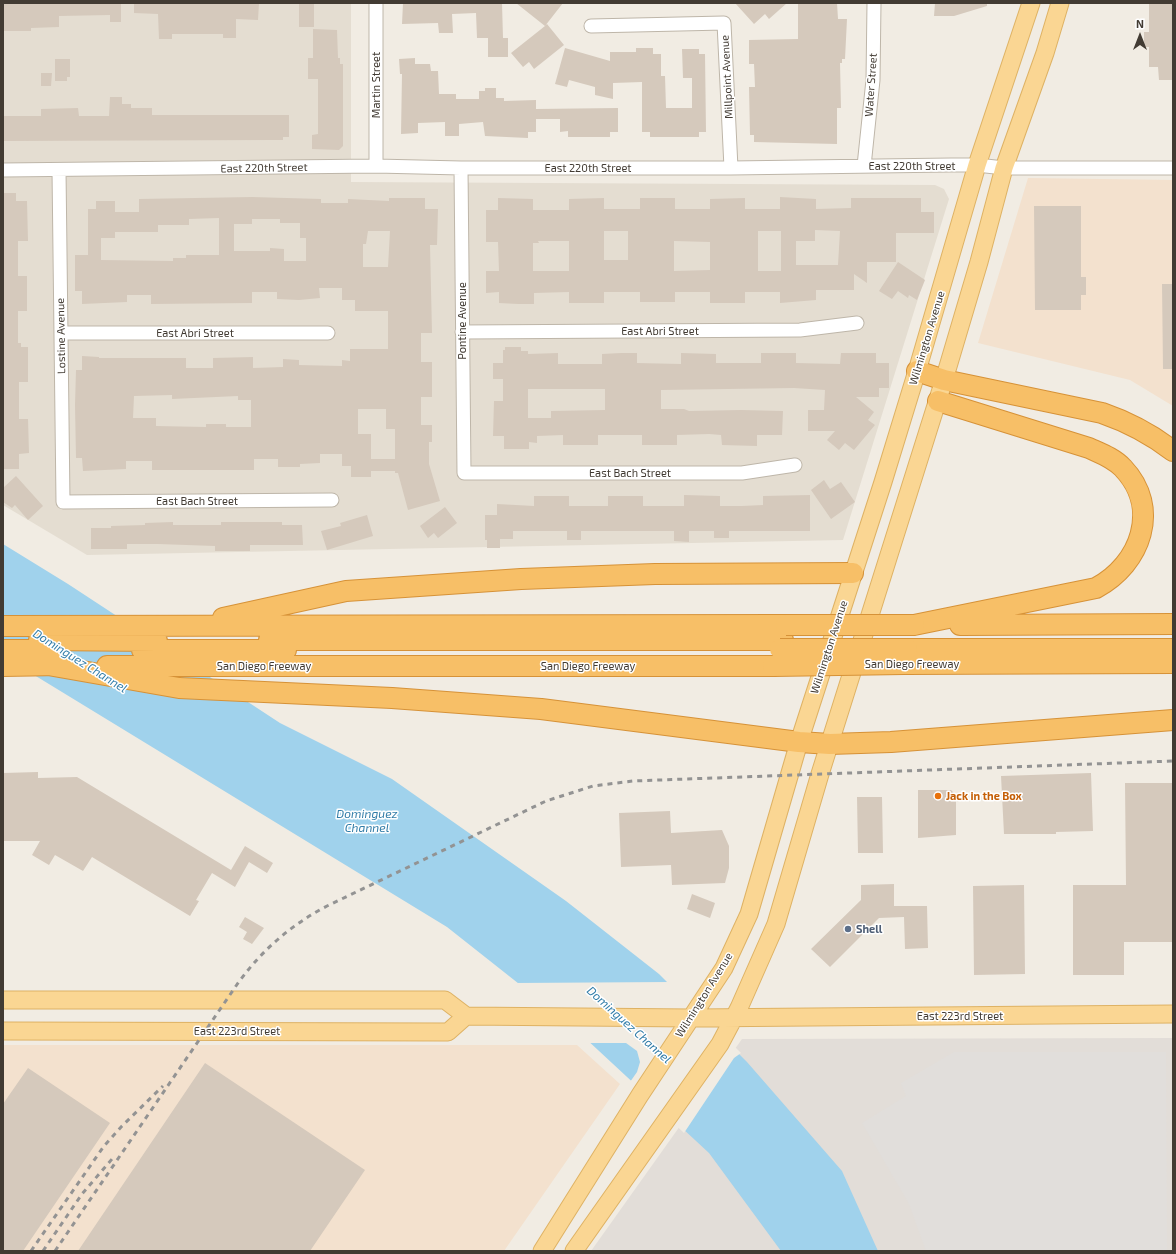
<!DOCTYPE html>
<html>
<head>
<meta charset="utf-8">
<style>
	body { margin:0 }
	#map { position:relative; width:1176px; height:1254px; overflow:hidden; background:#f1ece3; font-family:"Exo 2",sans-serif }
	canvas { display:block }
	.frame { position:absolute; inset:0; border:4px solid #423b33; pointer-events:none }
	.north { position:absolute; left:1120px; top:16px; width:40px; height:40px; -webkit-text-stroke:3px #fff; paint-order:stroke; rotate:0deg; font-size:11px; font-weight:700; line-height:16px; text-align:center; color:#423b33 }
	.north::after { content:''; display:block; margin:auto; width:14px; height:18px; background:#423b33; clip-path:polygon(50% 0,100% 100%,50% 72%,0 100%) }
</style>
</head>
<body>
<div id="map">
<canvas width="1176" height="1254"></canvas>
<div class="frame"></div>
<div class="north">N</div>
</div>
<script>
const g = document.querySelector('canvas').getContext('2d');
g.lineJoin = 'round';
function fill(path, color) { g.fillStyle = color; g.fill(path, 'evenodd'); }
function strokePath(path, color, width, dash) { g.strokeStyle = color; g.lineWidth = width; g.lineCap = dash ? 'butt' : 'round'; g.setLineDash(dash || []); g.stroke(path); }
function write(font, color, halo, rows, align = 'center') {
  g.font = font + ' "Exo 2",sans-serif'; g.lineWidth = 3; g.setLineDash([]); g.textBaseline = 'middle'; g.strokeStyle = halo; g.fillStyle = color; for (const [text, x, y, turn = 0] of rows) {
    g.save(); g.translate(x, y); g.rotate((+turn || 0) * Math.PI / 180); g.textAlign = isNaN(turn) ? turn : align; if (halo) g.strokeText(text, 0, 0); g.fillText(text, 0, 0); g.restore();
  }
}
fill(new Path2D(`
	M 3,3 L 351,3 L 351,182 L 935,185 L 944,189 L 949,199 L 843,540 L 87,555 L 3,505 Z`), '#e4ddd1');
fill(new Path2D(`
	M 1028,178 L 1173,180 L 1173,406 L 1130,380 L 978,343 Z
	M 3,1045 L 577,1045 L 620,1084 L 504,1251 L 3,1251 Z`), '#f3e1ce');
fill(new Path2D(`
	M 1173,1038 L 1173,1251 L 591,1251 L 742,1039 Z`), '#e2ddd8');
fill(new Path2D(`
	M 954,1052 L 1166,1052 L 1167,1251 L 926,1251 L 909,1204 L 862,1123 L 906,1096 L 901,1083 Z`), '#e1dedb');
fill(new Path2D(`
	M 3,544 L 68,584 L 280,723 L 392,779 L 566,901 L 659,974 L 747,1062 L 842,1171 L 878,1251 L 781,1251 L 709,1153 L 571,1025 L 447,927 L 3,656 Z`), '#a0d2ec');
fill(new Path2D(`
	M 670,982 L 741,1053 L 734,1058 L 684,1133 L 630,1082 L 637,1072 L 640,1062 L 637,1051 L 626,1043 L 587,1043 L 569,1026 L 515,983 Z`), '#f1ece3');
fill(new Path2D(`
	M 3,3 L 121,3 L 121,22 L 110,22 L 110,15 L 59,16 L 59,27 L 31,28 L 31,31 L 3,31 Z
	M 134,3 L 259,3 L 258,20 L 236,19 L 236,38 L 223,38 L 223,34 L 172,34 L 172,39 L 159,39 L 158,14 L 134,13 Z
	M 299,3 L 314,3 L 314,27 L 299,27 Z
	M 403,3 L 502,3 L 503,38 L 508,38 L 508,57 L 488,57 L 488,38 L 477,38 L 476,13 L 452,14 L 453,33 L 439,33 L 438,23 L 402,24 Z
	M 516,3 L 563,3 L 545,26 L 547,24 L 564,45 L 534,69 L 529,62 L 523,67 L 511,53 L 545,26 Z
	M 735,3 L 787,3 L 769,19 L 765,14 L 754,24 Z
	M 798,3 L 837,3 L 838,19 L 847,19 L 845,59 L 842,59 L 842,63 L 840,63 L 841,108 L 837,108 L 837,144 L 754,142 L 754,135 L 750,135 L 749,87 L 755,87 L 754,64 L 749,64 L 749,40 L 798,39 Z
	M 935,3 L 987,3 L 987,6 L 954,16 L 934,16 Z
	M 1149,3 L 1173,3 L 1173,80 L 1159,80 L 1158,67 L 1149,67 L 1149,47 L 1144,47 L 1144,32 L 1149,32 Z
	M 313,29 L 337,30 L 338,58 L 340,58 L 340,64 L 343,64 L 343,146 L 339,150 L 312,149 L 312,135 L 318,134 L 318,79 L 308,79 L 308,58 L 313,58 Z
	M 565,48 L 610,61 L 610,52 L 636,52 L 636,48 L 653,48 L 653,54 L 661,54 L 661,76 L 665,76 L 666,108 L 692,108 L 692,78 L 683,78 L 682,49 L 699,49 L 699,54 L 705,54 L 706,132 L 699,132 L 699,137 L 650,137 L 650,132 L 642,132 L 642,82 L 613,83 L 613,99 L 595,95 L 595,87 L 569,80 L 567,87 L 555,84 Z
	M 415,58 L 415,64 L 430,64 L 431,71 L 438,71 L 439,94 L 456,94 L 456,99 L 479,99 L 479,91 L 485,91 L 485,88 L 496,88 L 496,98 L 504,98 L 504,101 L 536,100 L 536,109 L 618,108 L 618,132 L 610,132 L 610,137 L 568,137 L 568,131 L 560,132 L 560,119 L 536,119 L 536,132 L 528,132 L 528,138 L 485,136 L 483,122 L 459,124 L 459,136 L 445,136 L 445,122 L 418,123 L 418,133 L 401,134 L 402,74 L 400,74 L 399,59 Z
	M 55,59 L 70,59 L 70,77 L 67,77 L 67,81 L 55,81 Z
	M 41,73 L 52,73 L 51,86 L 41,86 Z
	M 110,97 L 122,97 L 122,104 L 131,104 L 131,108 L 152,108 L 152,115 L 289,115 L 289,137 L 283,137 L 283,140 L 269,140 L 4,141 L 4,116 L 41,116 L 41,109 L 78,108 L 79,116 L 109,116 Z
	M 3,193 L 16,193 L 16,201 L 27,201 L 28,241 L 18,241 L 18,276 L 27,276 L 27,311 L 18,311 L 18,343 L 21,343 L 21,347 L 28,347 L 28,382 L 19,382 L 19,419 L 28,419 L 29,453 L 19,454 L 19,469 L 3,469 Z
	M 252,197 L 321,199 L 321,203 L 348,203 L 348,199 L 389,201 L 389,198 L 425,198 L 425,209 L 438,209 L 437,245 L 430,245 L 432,333 L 421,333 L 421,362 L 432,362 L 432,397 L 421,397 L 421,425 L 432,425 L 432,442 L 429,442 L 429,464 L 440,501 L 408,510 L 398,473 L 395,473 L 395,471 L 371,471 L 371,477 L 351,477 L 351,466 L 342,466 L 342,454 L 320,454 L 320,463 L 300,464 L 300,467 L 278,467 L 278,459 L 254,459 L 254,470 L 152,470 L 152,461 L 126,461 L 126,469 L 83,471 L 82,458 L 76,458 L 75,405 L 76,370 L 82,370 L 82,356 L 99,357 L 99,358 L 186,358 L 186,368 L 213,368 L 213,358 L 253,357 L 253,368 L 283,367 L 283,359 L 299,360 L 299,365 L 342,366 L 342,360 L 350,361 L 350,349 L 388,349 L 388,311 L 355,311 L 355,300 L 342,300 L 342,288 L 319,288 L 320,298 L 299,300 L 277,299 L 277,292 L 252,292 L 252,303 L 151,304 L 151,295 L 127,295 L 127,302 L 82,304 L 82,291 L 75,291 L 75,255 L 88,255 L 88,209 L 96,209 L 96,201 L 115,201 L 115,212 L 139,212 L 139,199 ZM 219,218 L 219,255 L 186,255 L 186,258 L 173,258 L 173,261 L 101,260 L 101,238 L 115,238 L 115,232 L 158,232 L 158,225 L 189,225 L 189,219 ZM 252,219 L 280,219 L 280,223 L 300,223 L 300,238 L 306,238 L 306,261 L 284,261 L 284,249 L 270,248 L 270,251 L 234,251 L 234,224 L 252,224 ZM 368,231 L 390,231 L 388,267 L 363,267 L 363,244 L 366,244 ZM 172,395 L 172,399 L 238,396 L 238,400 L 251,400 L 251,427 L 226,427 L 226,424 L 206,424 L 206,427 L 156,426 L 156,418 L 133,418 L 134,396 ZM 358,409 L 386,409 L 386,429 L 395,429 L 395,459 L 371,459 L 371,434 L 358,434 Z
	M 780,197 L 816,199 L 816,209 L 851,208 L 851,198 L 921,198 L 921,212 L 934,212 L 934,233 L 896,233 L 896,262 L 867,262 L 867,283 L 854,274 L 854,290 L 816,290 L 816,300 L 780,303 L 780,292 L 745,292 L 745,303 L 710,303 L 710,292 L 675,292 L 675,302 L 640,302 L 640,292 L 604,292 L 604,303 L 569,303 L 569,292 L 534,293 L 534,304 L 518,304 L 499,303 L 499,292 L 486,293 L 486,271 L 499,271 L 498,242 L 486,242 L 486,210 L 498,210 L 498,198 L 533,199 L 533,210 L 569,210 L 569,199 L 604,198 L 604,209 L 640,209 L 640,198 L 675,198 L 675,209 L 710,209 L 710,199 L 745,198 L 745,209 L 780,209 ZM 815,230 L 840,231 L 838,265 L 796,265 L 796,241 L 815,241 ZM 604,231 L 628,231 L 628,260 L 604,260 ZM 758,231 L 781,231 L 781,271 L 758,271 ZM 538,241 L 569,241 L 569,271 L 533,271 L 533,243 L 539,243 ZM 674,241 L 710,242 L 710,270 L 674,271 Z
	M 1034,206 L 1081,206 L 1081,277 L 1086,277 L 1086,295 L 1081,295 L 1081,310 L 1035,310 Z
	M 898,262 L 925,280 L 917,300 L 909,295 L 908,298 L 898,291 L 892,299 L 879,291 Z
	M 1162,284 L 1173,284 L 1173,369 L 1163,369 Z
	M 505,347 L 521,347 L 521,351 L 528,351 L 528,354 L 558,353 L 558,364 L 602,364 L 602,354 L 621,353 L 637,353 L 637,363 L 681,364 L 681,353 L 716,354 L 716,363 L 761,363 L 761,353 L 796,353 L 796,363 L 840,364 L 841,353 L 876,353 L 876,363 L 889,363 L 889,388 L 879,388 L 879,397 L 856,397 L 874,412 L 868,420 L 875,425 L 854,450 L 845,443 L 839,450 L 827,440 L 835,431 L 808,431 L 808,410 L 824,410 L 825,390 L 794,388 L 661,390 L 661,409 L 684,409 L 689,411 L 741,410 L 783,411 L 782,435 L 757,435 L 757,446 L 722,445 L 721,435 L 709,434 L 677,435 L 677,445 L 642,445 L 642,435 L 598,435 L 598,445 L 563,445 L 563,435 L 537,436 L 537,443 L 529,442 L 529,449 L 504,449 L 504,436 L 493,436 L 494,401 L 503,401 L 503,379 L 493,379 L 493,363 L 503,363 L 503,350 L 505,350 ZM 528,389 L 605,389 L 605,410 L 551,411 L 551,418 L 528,418 Z
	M 16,476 L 43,506 L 28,520 L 15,505 L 12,508 L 3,502 L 3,488 Z
	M 824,480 L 830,489 L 841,482 L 855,502 L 831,519 L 811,490 Z
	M 684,495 L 720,496 L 720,506 L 742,506 L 763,505 L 763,496 L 810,495 L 810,531 L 729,531 L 729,538 L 714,538 L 714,531 L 689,531 L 689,542 L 674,541 L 674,531 L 581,531 L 581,540 L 567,540 L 567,531 L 513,531 L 513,539 L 500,539 L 500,548 L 487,548 L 487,540 L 485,540 L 485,515 L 497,515 L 497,504 L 534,506 L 534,496 L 569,496 L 569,506 L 608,506 L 608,496 L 643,496 L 643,506 L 684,506 Z
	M 445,507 L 457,523 L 438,538 L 434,533 L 428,538 L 420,526 Z
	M 367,515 L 373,536 L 327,550 L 321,531 L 341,526 L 340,523 Z
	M 173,522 L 173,525 L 221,525 L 221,522 L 282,522 L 282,525 L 302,525 L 303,545 L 250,545 L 250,551 L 215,551 L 215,546 L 158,544 L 127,544 L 127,549 L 91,549 L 91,528 L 111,528 L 111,526 L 145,525 L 145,523 Z
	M 38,772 L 38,778 L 77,777 L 231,870 L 245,846 L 273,863 L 267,873 L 249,862 L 235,887 L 212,873 L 196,900 L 199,901 L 190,916 L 92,857 L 83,871 L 55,855 L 49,865 L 32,855 L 40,841 L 3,841 L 3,773 Z
	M 1091,773 L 1093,831 L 1056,832 L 1056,834 L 1004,834 L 1001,776 Z
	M 1125,783 L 1173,783 L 1173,942 L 1124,942 L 1124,975 L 1073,975 L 1073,885 L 1126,885 Z
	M 918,790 L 951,790 L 956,795 L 956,835 L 918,838 Z
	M 857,797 L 882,797 L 883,853 L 858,853 Z
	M 670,811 L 671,833 L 722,830 L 729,846 L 729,868 L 725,883 L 672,885 L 671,865 L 621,867 L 619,813 Z
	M 894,884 L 894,906 L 927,906 L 928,948 L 905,949 L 904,917 L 879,918 L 830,967 L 811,949 L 861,900 L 861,885 Z
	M 1024,885 L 1025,974 L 974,975 L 973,886 Z
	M 692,894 L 715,903 L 710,918 L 687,909 Z
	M 245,917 L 264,928 L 252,944 L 243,939 L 247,932 L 239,927 Z
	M 205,1063 L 365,1170 L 310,1251 L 78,1251 Z
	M 28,1068 L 110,1123 L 23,1251 L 3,1251 L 3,1104 Z`), '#d5c9bc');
const minor = new Path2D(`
	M 376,3 L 376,166
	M 591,26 L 724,23 L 731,168
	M 864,166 L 873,80 L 874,3
	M 461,168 L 464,473 L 742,473 L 795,465
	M 3,170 L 376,166 L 461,168 L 731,168 L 951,165 L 977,165 L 1004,168 L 1173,168
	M 59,170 L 63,502 L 332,500
	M 462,332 L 800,330 L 857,323
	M 61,333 L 328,333`);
const major = new Path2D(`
	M 3,1000 L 445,1000 L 466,1016 L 692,1018 L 1173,1014
	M 3,1031 L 448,1032 L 466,1016
	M 542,1251 L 640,1095 L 724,968 L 749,914 L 799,742 L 883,482 L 917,371 L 977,165 L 1031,3
	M 574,1251 L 720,1044 L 739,1008 L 776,924 L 820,774 L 944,380 L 979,262 L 1004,168 L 1045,53 L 1060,3`);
const highway = new Path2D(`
	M 917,371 L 944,380 L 1102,413 C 1128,422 1151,434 1173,451
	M 223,618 L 346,591 L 521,579 L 655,574 L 853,573
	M 914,625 L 1096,588 C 1141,564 1161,508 1123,468 C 1114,458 1100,453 1089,448 L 938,401
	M 960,625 L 1173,624
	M 3,626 L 786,625
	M 39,640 L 157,641
	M 269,640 L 783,640
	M 907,649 L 1173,649
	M 3,650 L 56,650
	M 142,650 L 286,650
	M 904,664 L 1173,663
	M 48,665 L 179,688 L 392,698 L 541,709 L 799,742 L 830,744 L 891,742 L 1173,720
	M 3,666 L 61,665
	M 107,666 L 773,666`);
strokePath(minor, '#beb6a9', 15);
strokePath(major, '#deb264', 19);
strokePath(highway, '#d69238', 22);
strokePath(minor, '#fff', 13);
strokePath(major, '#fad693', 17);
strokePath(highway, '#f7bf67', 20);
strokePath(new Path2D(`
	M 31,1251 L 104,1146 L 122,1126 L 163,1086
	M 43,1251 L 82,1194 L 112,1159
	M 55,1251 L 238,983 C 263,949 291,925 327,906 L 546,801 L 593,786 L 633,781 L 1173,761`), '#939393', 3, [5, 5]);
const highwayBridge = new Path2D(`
	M 786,625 L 914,625
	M 780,649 L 907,649
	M 773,666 L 904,664`);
strokePath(highwayBridge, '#d69238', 22, []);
strokePath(highwayBridge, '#f7bf67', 20);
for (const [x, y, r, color] of [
	[938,796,4,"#e8710a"],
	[848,929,4,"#5c6f8a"]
]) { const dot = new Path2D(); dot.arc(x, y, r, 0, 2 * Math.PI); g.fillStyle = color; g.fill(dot); strokePath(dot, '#fff', 1.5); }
write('11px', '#423b33', '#fff', [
	["Millpoint Avenue",727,77,-93],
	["Martin Street",376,85,-90],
	["Water Street",871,85,-86],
	["East 220th Street",912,166],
	["East 220th Street",264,168,-1],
	["East 220th Street",588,168],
	["Pontine Avenue",462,321,-90],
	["East Abri Street",660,331],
	["East Abri Street",195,333],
	["Lostine Avenue",61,336,-91],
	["Wilmington Avenue",927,338,-73],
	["East Bach Street",630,473],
	["East Bach Street",197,501],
	["Wilmington Avenue",829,647,-72],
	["San Diego Freeway",912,664],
	["San Diego Freeway",264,666],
	["San Diego Freeway",588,666],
	["Wilmington Avenue",704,995,-58],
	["East 223rd Street",960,1016],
	["East 223rd Street",237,1031]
]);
write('bold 11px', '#c56008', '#fff', [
	["Jack in the Box",946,796]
], 'left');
write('bold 11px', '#4e5e75', '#fff', [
	["Shell",856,929]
], 'left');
write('italic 12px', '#327da8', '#fff', [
	["Dominguez Channel",80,661,32],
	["Dominguez",367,814],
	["Channel",367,828],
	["Dominguez Channel",629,1025,42]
]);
</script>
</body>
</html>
